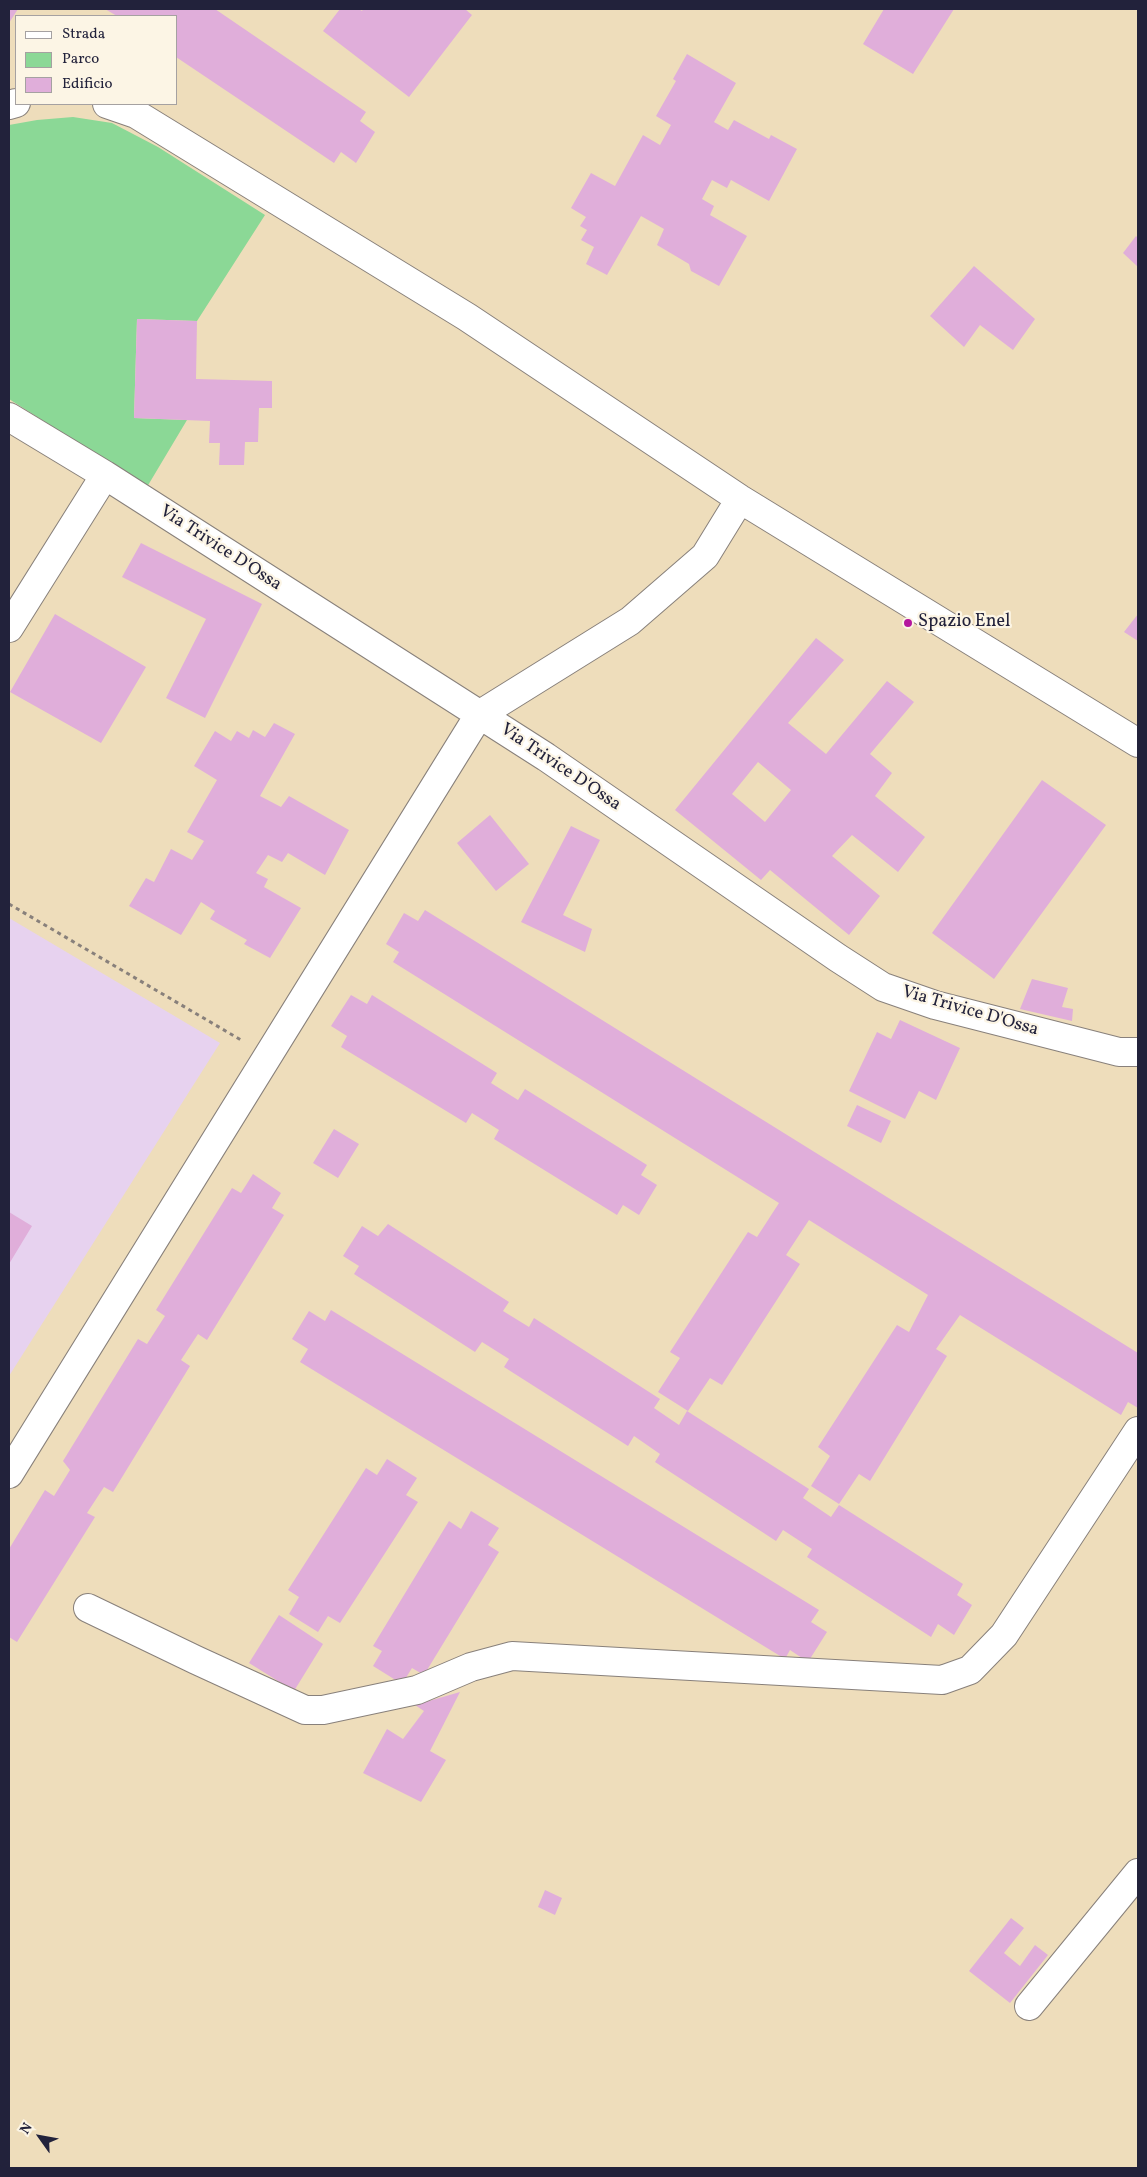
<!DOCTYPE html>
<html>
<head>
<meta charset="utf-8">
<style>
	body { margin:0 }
	#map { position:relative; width:1147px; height:2177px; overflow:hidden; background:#edb; font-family:Vollkorn,serif }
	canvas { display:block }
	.frame { position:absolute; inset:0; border:10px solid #22223b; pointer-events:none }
	.legend { position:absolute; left:15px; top:15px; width:162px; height:90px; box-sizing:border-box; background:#fcf5e5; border:1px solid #a5a1a1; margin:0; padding:6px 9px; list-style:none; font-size:15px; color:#22223b }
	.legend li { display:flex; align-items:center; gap:10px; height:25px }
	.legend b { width:25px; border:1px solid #a5a1a1 }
	.north { position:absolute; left:15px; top:2112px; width:50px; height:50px; -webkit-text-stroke:4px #fcf5e5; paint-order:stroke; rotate:302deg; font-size:14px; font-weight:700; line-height:20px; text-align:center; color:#22223b }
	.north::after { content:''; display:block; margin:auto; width:18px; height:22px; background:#22223b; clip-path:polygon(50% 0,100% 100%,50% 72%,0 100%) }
</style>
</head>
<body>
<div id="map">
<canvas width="1147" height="2177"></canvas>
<div class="frame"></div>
<ul class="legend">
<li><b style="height:6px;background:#fff"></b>Strada</li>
<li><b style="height:14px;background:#8bd896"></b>Parco</li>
<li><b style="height:14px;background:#e0aeda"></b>Edificio</li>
</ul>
<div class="north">N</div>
</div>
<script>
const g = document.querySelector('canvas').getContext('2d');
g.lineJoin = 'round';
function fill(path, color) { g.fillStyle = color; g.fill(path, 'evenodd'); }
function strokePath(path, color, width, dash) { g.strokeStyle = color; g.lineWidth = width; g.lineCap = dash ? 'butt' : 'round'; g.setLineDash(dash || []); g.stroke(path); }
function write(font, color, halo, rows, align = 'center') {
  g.font = font + ' Vollkorn,serif'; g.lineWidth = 4.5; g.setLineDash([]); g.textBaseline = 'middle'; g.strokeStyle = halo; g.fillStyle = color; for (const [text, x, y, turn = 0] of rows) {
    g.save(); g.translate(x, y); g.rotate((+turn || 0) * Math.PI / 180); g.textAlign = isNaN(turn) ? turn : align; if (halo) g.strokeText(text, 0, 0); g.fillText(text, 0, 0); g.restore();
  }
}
fill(new Path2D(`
	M 9,918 L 220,1043 L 9,1376 Z`), '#e7d2ef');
fill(new Path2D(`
	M 73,117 L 112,123 L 158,147 L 265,215 L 197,321 L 137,319 L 134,418 L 187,420 L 147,487 L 9,399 L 9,125 L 37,120 Z`), '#8bd896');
fill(new Path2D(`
	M 9,9 L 18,9 L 9,23 Z
	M 105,9 L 215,9 L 366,112 L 360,121 L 375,132 L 356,163 L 341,152 L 334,163 L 176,57 L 176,16 L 117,16 Z
	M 340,9 L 359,9 L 362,11 L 363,9 L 465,9 L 472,15 L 409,97 L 323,31 Z
	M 884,9 L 954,9 L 913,74 L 863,44 Z
	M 687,54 L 736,83 L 714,122 L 728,130 L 734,120 L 769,139 L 771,135 L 797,149 L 769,201 L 731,180 L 727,188 L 712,180 L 702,199 L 714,206 L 710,215 L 747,236 L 719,286 L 691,271 L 689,264 L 657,245 L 664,229 L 641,216 L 607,275 L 586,264 L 594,247 L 581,240 L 587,230 L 580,226 L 586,217 L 571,208 L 591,173 L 615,186 L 643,135 L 660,145 L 671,125 L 656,116 L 676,81 L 673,79 Z
	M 1136,236 L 1138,238 L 1138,267 L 1123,253 Z
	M 974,266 L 1035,319 L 1013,350 L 980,325 L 964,347 L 930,316 Z
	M 137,319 L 197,321 L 196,379 L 272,381 L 272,408 L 259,408 L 258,442 L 245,442 L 244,465 L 219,465 L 220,443 L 209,443 L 210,421 L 134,418 Z
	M 141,543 L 262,604 L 205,718 L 166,698 L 206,619 L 122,577 Z
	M 55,614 L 146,667 L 101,743 L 10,692 Z
	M 1138,614 L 1138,641 L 1124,632 Z
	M 816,638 L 844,660 L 788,723 L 826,754 L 887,681 L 914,702 L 870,754 L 892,773 L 875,796 L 925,837 L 898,872 L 852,835 L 832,856 L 880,896 L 849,935 L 770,870 L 761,880 L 675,810 ZM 758,762 L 791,790 L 765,822 L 732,794 Z
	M 274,723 L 295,734 L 260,796 L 281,807 L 289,796 L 349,830 L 325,875 L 288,853 L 282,862 L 268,855 L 256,873 L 268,879 L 264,887 L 301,908 L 270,958 L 244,944 L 247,940 L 210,919 L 215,911 L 201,902 L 181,935 L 129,906 L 146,878 L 154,882 L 171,849 L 192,860 L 204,841 L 187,832 L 217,780 L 194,766 L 215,731 L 231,741 L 237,731 L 249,738 L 253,730 L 265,737 Z
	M 1042,780 L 1106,825 L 994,979 L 932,933 Z
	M 490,815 L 529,864 L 496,891 L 457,843 Z
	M 571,826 L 600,840 L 563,915 L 592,929 L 585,952 L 521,922 Z
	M 425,910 L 1138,1353 L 1138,1408 L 1128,1402 L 1121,1415 L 960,1315 L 936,1349 L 947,1356 L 870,1481 L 859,1474 L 839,1504 L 811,1486 L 830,1456 L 818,1447 L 897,1325 L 909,1332 L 928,1295 L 809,1220 L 786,1255 L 800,1264 L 722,1385 L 710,1378 L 688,1411 L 658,1392 L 680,1358 L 670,1352 L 748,1232 L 757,1237 L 779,1203 L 393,962 L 399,952 L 386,944 L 404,913 L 418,921 Z
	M 1032,979 L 1068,988 L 1062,1007 L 1073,1009 L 1072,1021 L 1020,1009 Z
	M 351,995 L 367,1004 L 372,995 L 497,1073 L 491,1083 L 518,1100 L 525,1089 L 647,1165 L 641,1175 L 657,1185 L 639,1215 L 623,1205 L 617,1215 L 494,1139 L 499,1130 L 472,1113 L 466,1123 L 341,1047 L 347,1036 L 331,1026 Z
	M 900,1020 L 960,1048 L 936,1100 L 919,1091 L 905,1119 L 849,1091 L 877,1032 L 891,1039 Z
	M 857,1105 L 891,1121 L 881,1143 L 847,1126 Z
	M 334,1129 L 359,1144 L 338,1178 L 313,1163 Z
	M 253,1174 L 281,1193 L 272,1208 L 284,1215 L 207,1340 L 198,1334 L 181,1360 L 190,1366 L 113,1492 L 104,1487 L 87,1513 L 95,1517 L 17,1642 L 9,1637 L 9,1549 L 45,1490 L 54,1496 L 70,1470 L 63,1461 L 138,1339 L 147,1344 L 165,1316 L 156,1310 L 232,1188 L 241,1193 Z
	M 9,1212 L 32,1226 L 9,1264 Z
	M 388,1224 L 509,1302 L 503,1311 L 529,1327 L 534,1318 L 660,1399 L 654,1408 L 679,1425 L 687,1411 L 809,1489 L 803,1498 L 831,1517 L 839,1505 L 963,1584 L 957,1595 L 972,1605 L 954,1635 L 938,1624 L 931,1637 L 807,1557 L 812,1549 L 783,1530 L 776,1541 L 655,1462 L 660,1454 L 634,1436 L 628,1446 L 504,1367 L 509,1359 L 482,1342 L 475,1352 L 354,1274 L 359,1266 L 343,1256 L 362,1226 L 378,1236 Z
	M 331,1310 L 819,1610 L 811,1622 L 827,1632 L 808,1662 L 790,1650 L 785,1659 L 300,1362 L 308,1349 L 292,1339 L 309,1311 L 325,1321 Z
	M 387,1459 L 417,1478 L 406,1495 L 418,1502 L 340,1623 L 328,1616 L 318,1632 L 289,1614 L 299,1597 L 288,1590 L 366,1468 L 377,1475 Z
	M 471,1511 L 499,1528 L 488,1545 L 499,1552 L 424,1675 L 412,1668 L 402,1684 L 373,1666 L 382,1651 L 373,1646 L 449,1521 L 461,1529 Z
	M 279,1615 L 323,1644 L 294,1691 L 249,1663 Z
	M 460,1692 L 430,1751 L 446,1760 L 421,1802 L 363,1773 L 387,1729 L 403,1739 L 424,1711 L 415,1705 Z
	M 545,1890 L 562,1898 L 555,1915 L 538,1907 Z
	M 1011,1918 L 1024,1928 L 1004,1953 L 1020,1966 L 1035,1945 L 1048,1955 L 1010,2003 L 969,1971 Z`), '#e0aeda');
const street = new Path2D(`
	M 107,104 L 136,114 L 467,317 L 740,499 L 1138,743
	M 9,105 L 16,103
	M 9,417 L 105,475 L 546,757 L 838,958 L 883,987 L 935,1005 L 1119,1052 L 1138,1052
	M 9,628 L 105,475
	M 9,1474 L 479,715 L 630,621 L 705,556 L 740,499
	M 88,1608 L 196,1660 L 305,1710 L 323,1710 L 417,1690 L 471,1667 L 512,1656 L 942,1680 L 970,1670 L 1004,1635 L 1138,1431
	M 1029,2006 L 1138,1873`);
strokePath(street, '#88807b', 30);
strokePath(new Path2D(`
	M 9,904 L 241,1040`), '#88807b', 3, [4, 4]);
strokePath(street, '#fff', 28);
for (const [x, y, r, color] of [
	[908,623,5,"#b5179e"]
]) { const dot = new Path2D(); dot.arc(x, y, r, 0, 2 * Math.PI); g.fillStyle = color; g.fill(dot); strokePath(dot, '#fcf5e5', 2); }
write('18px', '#22223b', '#fcf5e5', [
	["Via Trivice D'Ossa",220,549,33],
	["Via Trivice D'Ossa",560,768,34],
	["Via Trivice D'Ossa",970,1012,16]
]);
write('18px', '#22223b', '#fcf5e5', [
	["Spazio Enel",918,623]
], 'left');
</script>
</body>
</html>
